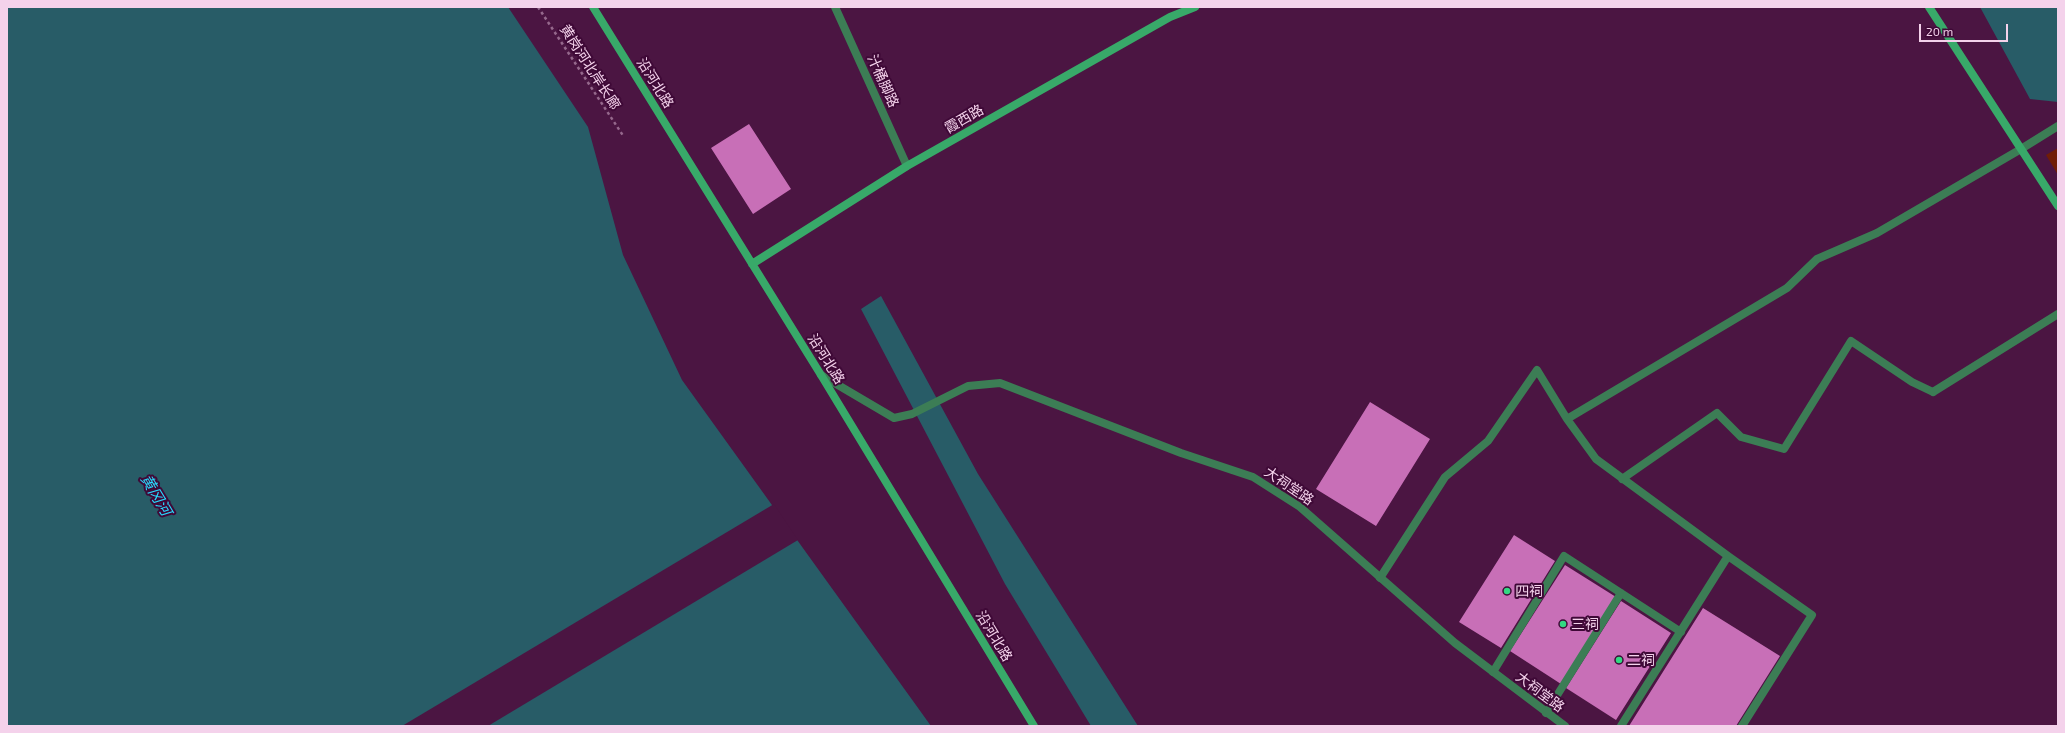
<!DOCTYPE html>
<html>
<head>
<meta charset="utf-8">
<style>
	body { margin:0 }
	#map { position:relative; width:2065px; height:733px; overflow:hidden; background:#4b1542; font-family:"Exo 2",sans-serif }
	canvas { display:block }
	.frame { position:absolute; inset:0; border:8px solid #f4d2eb; pointer-events:none }
	.scale { position:absolute; left:1919px; top:24px; width:89px; height:18px; box-sizing:border-box; border:2px solid #f4d2eb; border-top:0; padding-left:5px; font-size:12px; line-height:14px; white-space:nowrap; color:#f4d2eb; -webkit-text-stroke:3px #3f0937; paint-order:stroke }
</style>
</head>
<body>
<div id="map">
<canvas width="2065" height="733"></canvas>
<div class="frame"></div>
<div class="scale">20 m</div>
</div>
<script>
const g = document.querySelector('canvas').getContext('2d');
g.lineJoin = 'round';
function fill(path, color) { g.fillStyle = color; g.fill(path, 'evenodd'); }
function strokePath(path, color, width, dash) { g.strokeStyle = color; g.lineWidth = width; g.lineCap = dash ? 'butt' : 'round'; g.setLineDash(dash || []); g.stroke(path); }
function write(font, color, halo, rows, align = 'center') {
  g.font = font + ' "Exo 2","Noto Sans SC",sans-serif'; g.lineWidth = 4; g.setLineDash([]); g.textBaseline = 'middle'; g.strokeStyle = halo; g.fillStyle = color; for (const [text, x, y, turn = 0] of rows) {
    g.save(); g.translate(x, y); g.rotate((+turn || 0) * Math.PI / 180); g.textAlign = isNaN(turn) ? turn : align; if (halo) g.strokeText(text, 0, 0); g.fillText(text, 0, 0); g.restore();
  }
}
fill(new Path2D(`
	M 2058,148 L 2058,175 L 2046,155 Z`), '#701d07');
fill(new Path2D(`
	M 7,7 L 508,7 L 588,127 L 623,255 L 682,380 L 931,726 L 7,726 Z
	M 1980,7 L 2058,7 L 2058,102 L 2030,99 Z
	M 881,296 L 978,474 L 1138,726 L 1091,726 L 1005,584 L 861,309 Z`), '#285c67');
fill(new Path2D(`
	M 774,504 L 798,540 L 488,726 L 402,726 Z`), '#4b1542');
fill(new Path2D(`
	M 749,124 L 791,189 L 753,214 L 711,148 Z
	M 1370,402 L 1430,439 L 1376,526 L 1316,489 Z
	M 1514,535 L 1555,561 L 1501,648 L 1459,622 Z
	M 1565,565 L 1616,597 L 1561,684 L 1510,651 Z
	M 1621,601 L 1671,633 L 1616,720 L 1566,688 Z
	M 1703,608 L 1780,656 L 1736,726 L 1629,726 Z`), '#c86fb7');
strokePath(new Path2D(`
	M 538,7 L 624,137`), '#95688c', 2.5, [3, 3]);
strokePath(new Path2D(`
	M 835,7 L 907,166
	M 1567,419 L 1596,459 L 1728,556
	M 1622,479 L 1717,413 L 1741,437 L 1784,449 L 1851,341 L 1912,382 L 1933,392
	M 1380,578 L 1445,477 L 1488,441 L 1537,370 L 1567,419 L 1787,288 L 1817,259 L 1877,233 L 2021,149
	M 1493,672 L 1564,556 L 1681,632
	M 1546,713 L 1621,593
	M 1621,726 L 1728,556 L 1812,615 L 1742,726`), '#3c7d55', 8);
strokePath(new Path2D(`
	M 2021,149 L 2058,126
	M 821,375 L 894,418 L 912,414 L 968,386 L 1000,383 L 1181,453 L 1253,477 L 1300,507 L 1455,643 L 1565,726
	M 1933,392 L 2058,314`), '#3c7d55', 8);
strokePath(new Path2D(`
	M 593,7 L 821,375 L 1034,726
	M 1929,7 L 2058,206
	M 752,264 L 907,166 L 1170,17 L 1195,7`), '#38a969', 8);
for (const [x, y, r, color] of [
	[1507,591,4,"#32d882"],
	[1563,624,4,"#32d882"],
	[1619,660,4,"#32d882"]
]) { const dot = new Path2D(); dot.arc(x, y, r, 0, 2 * Math.PI); g.fillStyle = color; g.fill(dot); strokePath(dot, '#3f0937', 1.5); }
write('14px', '#f4d2eb', '#3f0937', [
	["黄岗河北岸长廊",590,67,57],
	["汁桶脚路",883,81,66],
	["沿河北路",655,83,58],
	["霞西路",964,119,-30],
	["沿河北路",826,359,58],
	["大祠堂路",1289,486,34],
	["沿河北路",994,636,59],
	["大祠堂路",1540,692,37]
]);
write('14px', '#f4d2eb', '#3f0937', [
	["四祠",1515,591],
	["三祠",1571,624],
	["二祠",1627,660]
], 'left');
write('italic 15px', '#28dafc', '#3f0937', [
	["黄冈河",156,495,59]
]);
</script>
</body>
</html>
